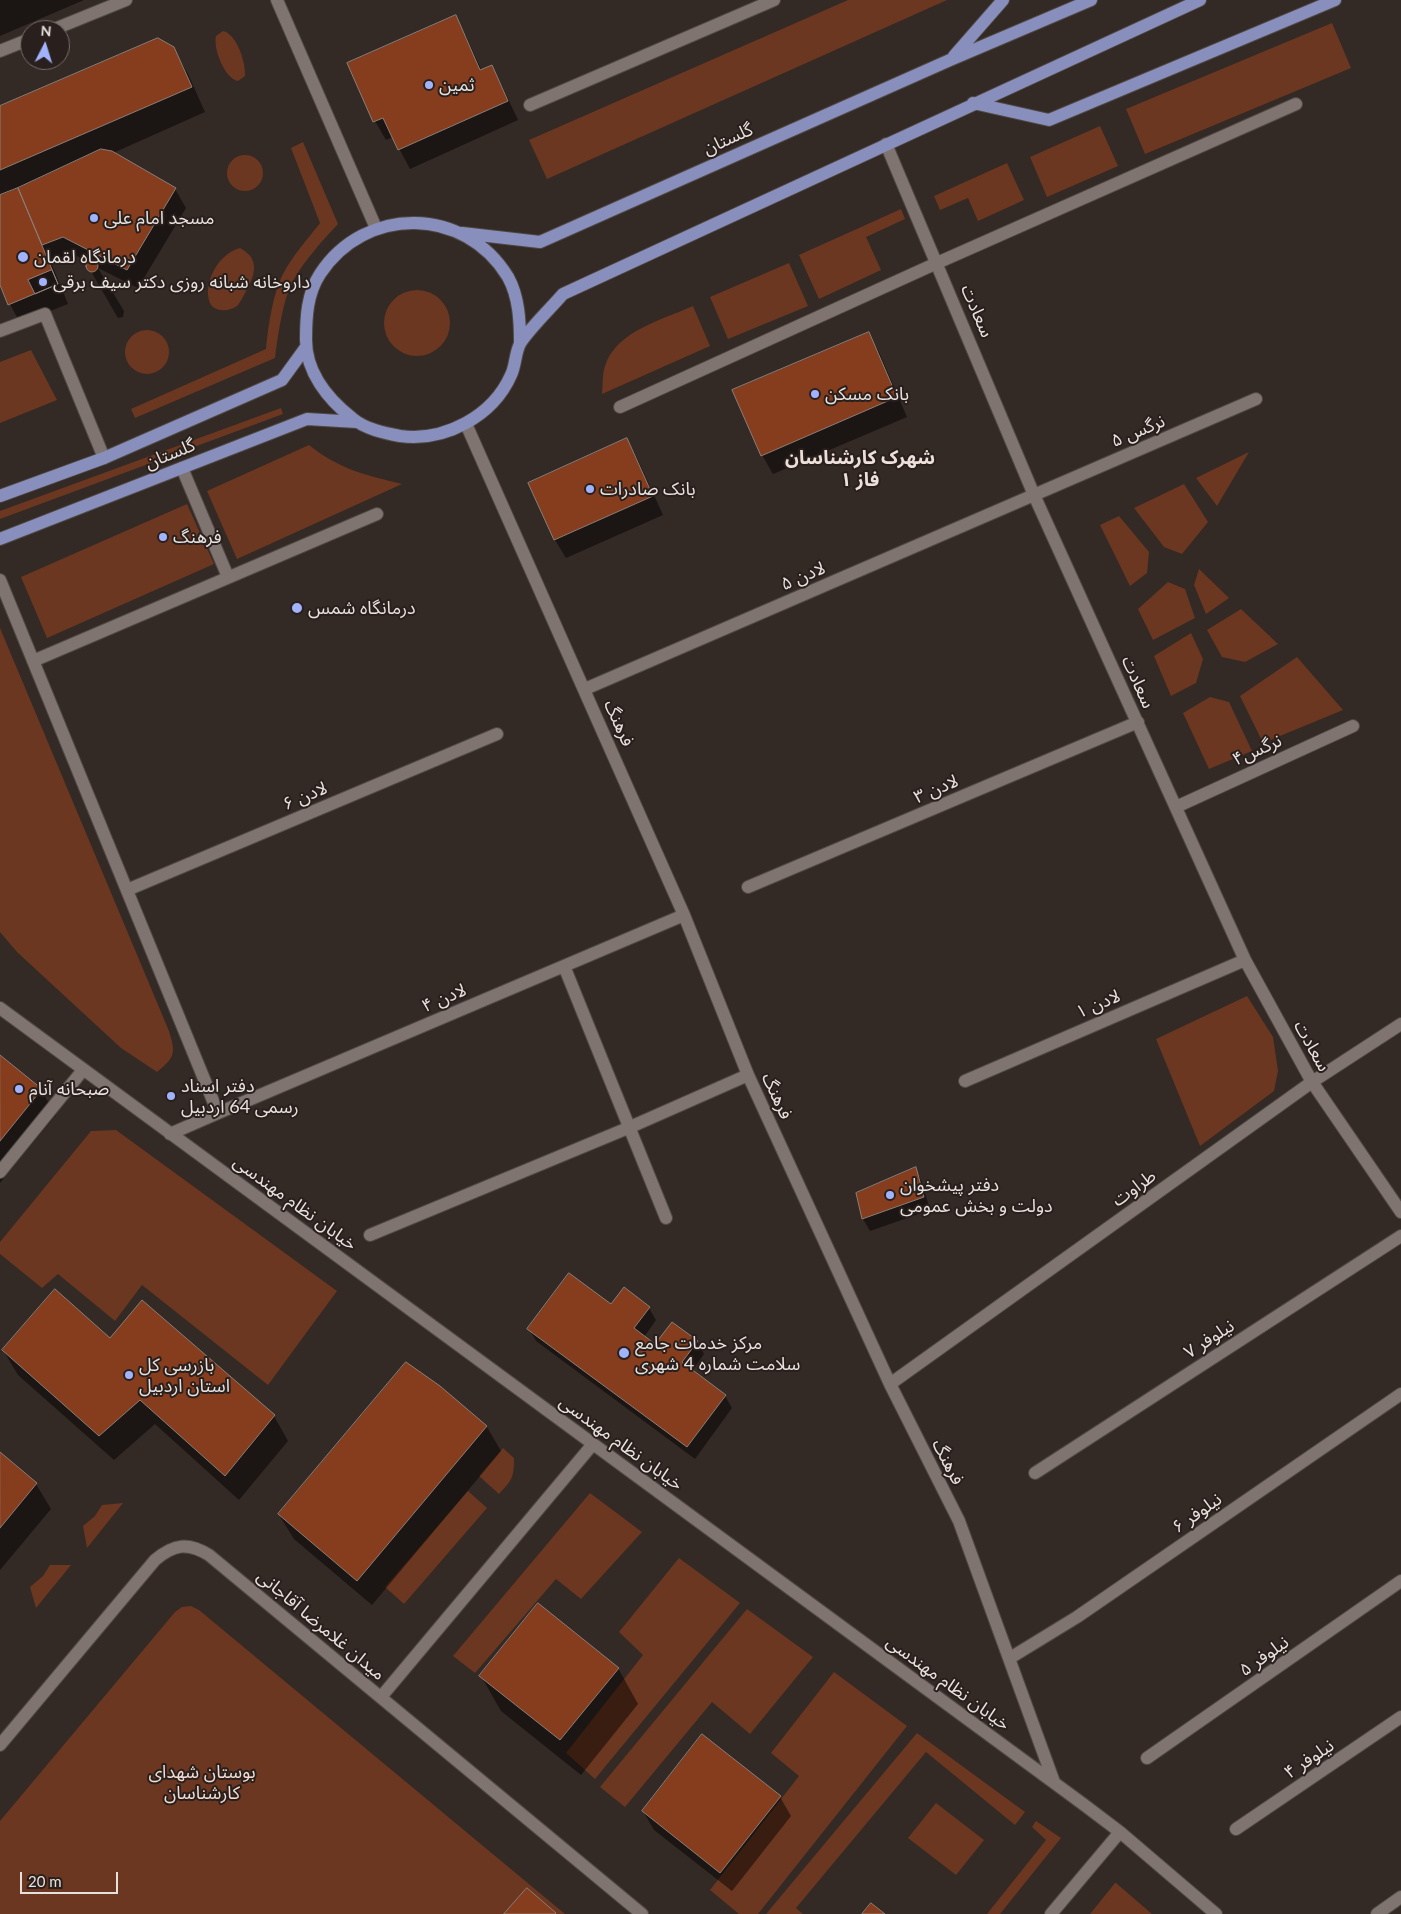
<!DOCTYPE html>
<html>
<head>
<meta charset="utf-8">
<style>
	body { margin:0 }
	#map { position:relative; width:1401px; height:1914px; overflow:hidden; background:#332925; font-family:Lato,sans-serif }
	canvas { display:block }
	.north { position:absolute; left:20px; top:20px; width:50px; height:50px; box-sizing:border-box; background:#291f1c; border:1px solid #756d6a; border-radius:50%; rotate:5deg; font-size:14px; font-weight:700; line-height:20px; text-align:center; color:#e7e1de }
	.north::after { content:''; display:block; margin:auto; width:18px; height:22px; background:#a1b3fd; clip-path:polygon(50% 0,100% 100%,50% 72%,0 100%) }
	.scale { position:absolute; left:20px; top:1872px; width:98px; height:22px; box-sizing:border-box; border:2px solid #e7e1de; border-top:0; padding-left:6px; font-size:15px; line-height:18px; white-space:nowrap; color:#e7e1de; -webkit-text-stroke:4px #291f1c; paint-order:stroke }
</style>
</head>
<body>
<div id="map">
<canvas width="1401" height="1914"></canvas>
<div class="north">N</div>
<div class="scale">20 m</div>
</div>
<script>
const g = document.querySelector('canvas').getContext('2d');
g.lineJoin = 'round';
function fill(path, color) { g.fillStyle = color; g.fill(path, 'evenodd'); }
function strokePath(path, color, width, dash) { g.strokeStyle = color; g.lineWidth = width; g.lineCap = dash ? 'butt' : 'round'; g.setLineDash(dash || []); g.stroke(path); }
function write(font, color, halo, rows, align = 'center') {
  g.font = font + ' Lato,"Noto Sans Arabic",sans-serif'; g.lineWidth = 4; g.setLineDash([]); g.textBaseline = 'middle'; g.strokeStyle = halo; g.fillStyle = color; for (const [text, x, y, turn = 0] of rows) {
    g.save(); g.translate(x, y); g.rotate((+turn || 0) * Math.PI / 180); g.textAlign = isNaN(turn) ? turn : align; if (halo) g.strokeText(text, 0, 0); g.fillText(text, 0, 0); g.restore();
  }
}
fill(new Path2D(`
	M 848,0 L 947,0 L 547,179 L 529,140 Z
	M 1332,23 L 1351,68 L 1145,154 L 1126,109 Z
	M 223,31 C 237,34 246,63 245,76 L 238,81 C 224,78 213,48 216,36 Z
	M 1100,126 L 1118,166 L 1047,197 L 1030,157 Z
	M 303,142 L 338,224 C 322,241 306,259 294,279 C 283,298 278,335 275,358 L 135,418 L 131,409 L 266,349 C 268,327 273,293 283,274 C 293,255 307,240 320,223 L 291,148 Z
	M227 173a18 18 0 1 1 36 0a18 18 0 1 1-36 0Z
	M 1007,163 L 1024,200 L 978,221 L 968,198 L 940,210 L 934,196 Z
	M 901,209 L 905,219 L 866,237 L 881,270 L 819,299 L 799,255 Z
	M 240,248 C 261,259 255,276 245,293 C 243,297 240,303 237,306 C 229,312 214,312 210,303 C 202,283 219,253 240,248 Z
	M 789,263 L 808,306 L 728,339 L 710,297 Z
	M384 323a33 33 0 1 1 66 0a33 33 0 1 1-66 0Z
	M 693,306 L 710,346 L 602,394 C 603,385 602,375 605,366 C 616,331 662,320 693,306 Z
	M125 352a22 22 0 1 1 44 0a22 22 0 1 1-44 0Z
	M 31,350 L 57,400 L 0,423 L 0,362 Z
	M 281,408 L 283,414 L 0,519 L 0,511 Z
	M 309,445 C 339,469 365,475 402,484 L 237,559 L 207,491 Z
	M 1249,452 L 1217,506 L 1196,478 Z
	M 1184,484 L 1208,522 L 1182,554 L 1164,547 L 1134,508 Z
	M 187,504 L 214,564 L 47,638 L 21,577 Z
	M 1119,516 L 1149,552 L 1147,573 L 1130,586 L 1100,525 Z
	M 1199,569 L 1229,598 L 1206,614 L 1194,585 Z
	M 1168,582 L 1185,589 L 1195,618 L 1153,640 L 1138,609 Z
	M 1241,609 L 1278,644 L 1245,662 L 1222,657 L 1207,630 Z
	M 0,628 L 169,1031 C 176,1054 175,1057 157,1072 L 121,1048 L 17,952 L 0,932 Z
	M 1191,633 L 1203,659 L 1196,683 L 1171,696 L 1154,656 Z
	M 1297,657 L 1343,710 L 1263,743 L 1240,696 Z
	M 1210,697 L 1229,702 L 1252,751 L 1209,769 L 1183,713 Z
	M 1247,996 L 1273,1037 L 1278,1071 L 1274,1091 L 1200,1146 L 1156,1039 Z
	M 116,1130 L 337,1291 L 268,1385 L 142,1285 L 115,1321 L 58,1274 L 42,1288 L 0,1254 L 0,1242 L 91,1131 Z
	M 503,1448 L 514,1458 C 514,1478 512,1480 499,1494 L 479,1476 Z
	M 468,1491 L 487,1508 L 404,1604 L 385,1587 Z
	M 590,1493 L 642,1532 L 581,1599 L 556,1579 L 475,1673 L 453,1656 Z
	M 123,1503 L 87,1548 L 83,1526 L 95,1516 L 102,1505 Z
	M 679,1558 L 740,1603 L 595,1779 L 566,1753 L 643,1655 L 619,1632 Z
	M 50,1565 L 71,1565 L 36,1608 L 30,1587 L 43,1576 Z
	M 191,1606 L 199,1610 L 565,1914 L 0,1914 L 0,1821 L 175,1612 L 182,1607 Z
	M 747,1609 L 813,1657 L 750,1734 L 712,1702 L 625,1807 L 600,1787 Z
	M 834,1672 L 907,1726 L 758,1914 L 739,1914 L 710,1890 L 799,1776 L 771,1753 Z
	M 917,1733 L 1025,1812 L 1015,1825 L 926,1752 L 796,1908 L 803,1914 L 766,1914 Z
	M 936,1803 L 984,1840 L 956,1875 L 908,1838 Z
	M 1036,1821 L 1061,1838 L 1000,1914 L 987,1914 L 1046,1840 L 1032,1827 Z
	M 1115,1883 L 1116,1883 L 1152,1914 L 1090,1914 Z`), '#6b3721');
fill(new Path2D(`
	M 0,0 L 84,0 L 0,36 Z
	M 455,17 L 466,36 L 482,71 L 492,67 L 502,86 L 518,120 L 410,169 L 393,137 L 386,140 L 375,121 Z
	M 173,48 L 188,74 L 205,112 L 113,153 L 175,189 L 186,208 L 138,288 L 98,268 L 124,311 L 123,317 L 118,318 L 115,313 L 88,266 L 90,263 L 75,255 L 52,265 L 68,304 L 20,323 L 10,304 L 0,282 L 0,107 Z
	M 868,333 L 879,352 L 907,417 L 773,474 L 762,455 Z
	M 627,439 L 637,458 L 663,515 L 566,558 L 555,540 Z
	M 0,1057 L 41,1090 L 56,1115 L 0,1183 Z
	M 915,1169 L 922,1182 L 930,1210 L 870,1231 L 863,1219 L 857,1194 Z
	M 611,1306 L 649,1308 L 656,1320 L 644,1337 L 656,1345 L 697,1342 L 704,1354 L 692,1371 L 725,1396 L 732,1408 L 695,1459 L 536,1341 L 529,1329 Z
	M 110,1340 L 274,1416 L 288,1441 L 239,1500 L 155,1424 L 114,1460 L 18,1375 L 3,1350 Z
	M 487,1427 L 501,1451 L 372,1605 L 294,1539 L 279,1515 Z
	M 0,1454 L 36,1484 L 51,1509 L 0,1570 Z
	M 618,1668 L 638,1704 L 581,1775 L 501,1711 L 481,1676 Z
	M 780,1797 L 791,1816 L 732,1891 L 654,1830 L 643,1811 Z`), '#0007');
const building = new Path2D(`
	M 456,15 L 480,70 L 492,65 L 508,101 L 398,150 L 383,118 L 373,122 L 347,63 Z
	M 158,38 L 174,47 L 192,87 L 0,170 L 0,106 Z
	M 101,149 L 112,151 L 176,188 L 127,270 L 63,237 L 42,245 L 18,188 Z
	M 18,188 L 58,284 L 8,305 L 0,285 L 0,195 Z
	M86 266a6 6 0 1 1 12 0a6 6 0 1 1-12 0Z
	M 52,270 L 58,284 L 35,294 L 28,280 Z
	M 869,332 L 897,397 L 761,456 L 732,390 Z
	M 627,438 L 653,496 L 554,540 L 528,483 Z
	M 0,1055 L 42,1089 L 0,1141 Z
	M 916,1167 L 924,1197 L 862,1219 L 856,1193 Z
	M 569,1273 L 611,1304 L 624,1287 L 650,1307 L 634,1328 L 655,1344 L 672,1322 L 698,1341 L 682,1362 L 726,1395 L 687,1447 L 527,1329 Z
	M 55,1289 L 110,1338 L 142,1300 L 275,1415 L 225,1476 L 140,1400 L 99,1436 L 2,1350 Z
	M 406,1362 L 440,1386 L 487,1426 L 357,1581 L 278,1514 Z
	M 0,1452 L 37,1483 L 0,1528 Z
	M 538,1603 L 619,1668 L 560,1740 L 479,1676 Z
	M 702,1734 L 781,1796 L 720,1873 L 642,1811 Z
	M 527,1888 L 556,1913 L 555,1914 L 504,1914 Z
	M 871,1903 L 885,1914 L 862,1914 Z`);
fill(building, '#863d1d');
strokePath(building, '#897e79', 1);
const minor = new Path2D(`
	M 277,0 L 376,228
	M 52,30 L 126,0
	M 0,51 L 30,39
	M 530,105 L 774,0
	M 886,144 L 1034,495 L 1245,960 L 1312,1082 L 1401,1212
	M 0,331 L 45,314 L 104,458
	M 620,407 L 937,263 L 1296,104
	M 466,424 L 684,915 L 748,1075 L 890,1384 L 959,1521 L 1054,1782
	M 182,468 L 228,577
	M 0,580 L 218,1113 L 170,1134
	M 33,661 L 377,514
	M 585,689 L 1256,399
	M 1176,807 L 1353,726
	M 748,887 L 1138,722
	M 127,890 L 497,734
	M 564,966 L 666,1218
	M 0,1008 L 1083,1804 L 1120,1832 L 1216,1914
	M 965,1081 L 1245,960
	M 218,1113 L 684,915
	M 0,1172 L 83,1070
	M 370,1235 L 628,1128 L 748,1075
	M 890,1384 L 1312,1082 L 1401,1024
	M 1035,1473 L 1401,1236
	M 1010,1658 L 1077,1617 L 1401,1394
	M 381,1697 L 593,1444
	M 0,1745 L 155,1560 C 174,1544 188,1542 209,1555 L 642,1914
	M 1147,1758 L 1401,1581
	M 1236,1829 L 1401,1717
	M 1051,1914 L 1120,1832
	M 1377,1914 L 1401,1897`);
const major = new Path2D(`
	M 954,56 L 1003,0
	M 973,103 L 1049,120 L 1335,0
	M 462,233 L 540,242 L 950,60 L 1091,0
	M 520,343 C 520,321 519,297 508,277 C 465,206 365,205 320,274 C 307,294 306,317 306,340 C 306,372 328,399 352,418 C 365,429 384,433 400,436 C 445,442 493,416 511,375 C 516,365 515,351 521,342 C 532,326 550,309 563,294 L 1200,0
	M 0,496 L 104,458 L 282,380 L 306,347
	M 0,539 L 307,419 L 357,422`);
strokePath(minor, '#4f4844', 14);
strokePath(major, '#4f4844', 14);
strokePath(minor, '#7f746f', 12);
strokePath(major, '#898fbc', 12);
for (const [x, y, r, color] of [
	[429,85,5,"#a1b3fd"],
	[94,218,5,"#a1b3fd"],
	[23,257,6,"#a1b3fd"],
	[43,282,5,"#a1b3fd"],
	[815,394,5,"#a1b3fd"],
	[590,489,5,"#a1b3fd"],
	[163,537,5,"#a1b3fd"],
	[297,608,6,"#a1b3fd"],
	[19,1089,5,"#a1b3fd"],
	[171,1096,5,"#a1b3fd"],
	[890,1195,5,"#a1b3fd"],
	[624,1353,6,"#a1b3fd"],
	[129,1375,5,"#a1b3fd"]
]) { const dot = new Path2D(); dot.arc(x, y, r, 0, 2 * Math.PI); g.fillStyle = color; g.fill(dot); strokePath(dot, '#291f1c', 2); }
write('18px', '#e7e1de', '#291f1c', [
	["ثمین",439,85],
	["مسجد امام علی",104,218],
	["درمانگاه لقمان",34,257],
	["داروخانه شبانه روزی دکتر سیف برقی",53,282],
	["بانک مسکن",825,394],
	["بانک صادرات",600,489],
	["فرهنگ",173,537],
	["درمانگاه شمس",308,608],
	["دفتر اسناد",181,1086],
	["رسمی 64 اردبیل",181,1107],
	["صبحانه آنام",29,1089],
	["دفتر پیشخوان",900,1185],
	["دولت و بخش عمومی",900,1206],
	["مرکز خدمات جامع",635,1343],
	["سلامت شماره 4 شهری",635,1364],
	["بازرسی کل",139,1365],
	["استان اردبیل",139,1386]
], 'left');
write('18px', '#e7e1de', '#291f1c', [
	["گلستان",728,139,-24],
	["سعادت",977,311,67],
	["نرگس ۵",1138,431,-23],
	["گلستان",170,454,-22],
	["لادن ۵",803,576,-23],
	["سعادت",1138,682,66],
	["فرهنگ",619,723,66],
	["نرگس۴",1257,750,-24],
	["لادن ۳",936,789,-23],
	["لادن ۶",305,796,-23],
	["لادن ۴",444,998,-23],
	["لادن ۱",1098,1004,-23],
	["سعادت",1312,1046,61],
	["فرهنگ",777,1096,65],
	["طراوت",1134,1188,-36],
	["خیابان نظام مهندسی",295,1203,36],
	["نیلوفر ۷",1209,1339,-33],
	["خیابان نظام مهندسی",621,1443,36],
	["فرهنگ",948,1462,63],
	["نیلوفر ۶",1197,1513,-35],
	["میدان غلامرضا آقاجانی",321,1625,40],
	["نیلوفر ۵",1264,1656,-35],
	["خیابان نظام مهندسی",948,1683,36],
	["نیلوفر ۴",1309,1759,-34]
]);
write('18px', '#f2dcd3', '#291f1c', [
	["بوستان شهدای",202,1772],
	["کارشناسان",202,1793]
]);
write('bold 19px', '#ede0db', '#291f1c', [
	["شهرک کارشناسان",860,458],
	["فاز ۱",860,480]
]);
</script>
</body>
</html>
